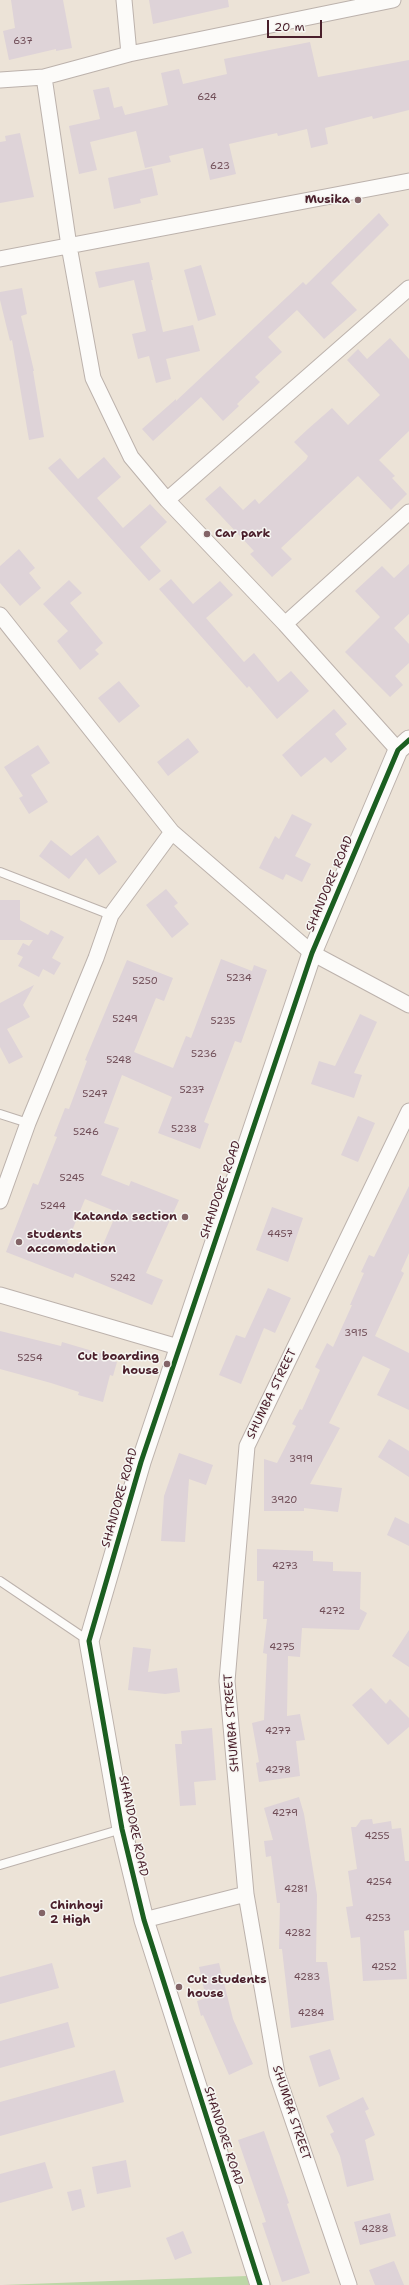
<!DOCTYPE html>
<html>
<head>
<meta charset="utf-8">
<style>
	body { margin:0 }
	#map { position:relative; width:409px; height:2285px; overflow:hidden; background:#ece3d7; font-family:"Shantell Sans",sans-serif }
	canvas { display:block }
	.scale { position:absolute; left:267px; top:20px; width:55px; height:18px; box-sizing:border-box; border:2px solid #4a1f2b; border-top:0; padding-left:5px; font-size:12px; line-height:14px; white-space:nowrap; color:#4a1f2b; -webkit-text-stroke:3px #f6f6f2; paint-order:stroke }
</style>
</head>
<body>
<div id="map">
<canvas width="409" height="2285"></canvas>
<div class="scale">20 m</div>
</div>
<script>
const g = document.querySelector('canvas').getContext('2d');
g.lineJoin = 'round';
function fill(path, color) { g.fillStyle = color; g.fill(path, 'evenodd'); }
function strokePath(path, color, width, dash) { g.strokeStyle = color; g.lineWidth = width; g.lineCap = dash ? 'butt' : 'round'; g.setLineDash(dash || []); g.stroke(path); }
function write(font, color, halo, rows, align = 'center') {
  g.font = font + ' "Shantell Sans",sans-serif'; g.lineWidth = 3; g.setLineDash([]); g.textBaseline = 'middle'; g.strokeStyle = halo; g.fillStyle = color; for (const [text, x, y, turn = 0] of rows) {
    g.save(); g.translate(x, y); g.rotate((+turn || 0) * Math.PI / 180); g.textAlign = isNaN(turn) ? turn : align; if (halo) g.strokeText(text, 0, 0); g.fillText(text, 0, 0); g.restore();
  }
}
fill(new Path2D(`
	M 247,2276 L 249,2285 L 2,2285 Z`), '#bdd7a7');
fill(new Path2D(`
	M 11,0 L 63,0 L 72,48 L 56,51 L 56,49 L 9,60 L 3,31 L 15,28 Z
	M 149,0 L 228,0 L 229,7 L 153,24 Z
	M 310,42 L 318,77 L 409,60 L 409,110 L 373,119 L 372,116 L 325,128 L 328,144 L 311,148 L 307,129 L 278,136 L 277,133 L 229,144 L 236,174 L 210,180 L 203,148 L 169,156 L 171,162 L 145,168 L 136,131 L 90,142 L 97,170 L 79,174 L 69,126 L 100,119 L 93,90 L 109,87 L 114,108 L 122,106 L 125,115 L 168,105 L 161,73 L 179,69 L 183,84 L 227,74 L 224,59 Z
	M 20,133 L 34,197 L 0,203 L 0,142 L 6,141 L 5,136 Z
	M 152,168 L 158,195 L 140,199 L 141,203 L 114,209 L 108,178 Z
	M 379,213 L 389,225 L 331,283 L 357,310 L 324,339 L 297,310 L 268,337 L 282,352 L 255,377 L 260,382 L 237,404 L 239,406 L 223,421 L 201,397 L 153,441 L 142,429 L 176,399 L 176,401 L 303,282 L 306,285 Z
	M 149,262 L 153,280 L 151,280 L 163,332 L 193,325 L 200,351 L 166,359 L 171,379 L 156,383 L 149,356 L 138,359 L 132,334 L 146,331 L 134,280 L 99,288 L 95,272 Z
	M 201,265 L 216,315 L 198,321 L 184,270 Z
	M 22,288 L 27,314 L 21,316 L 34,371 L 33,371 L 44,437 L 29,440 L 12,340 L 10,341 L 0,300 L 0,292 Z
	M 390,338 L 409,359 L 409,431 L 379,460 L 395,476 L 392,478 L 407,494 L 391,510 L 358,476 L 281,548 L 292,559 L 272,577 L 250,554 L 254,551 L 205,499 L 220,486 L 243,510 L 255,499 L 259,504 L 306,460 L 308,456 L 294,442 L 308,429 L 332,408 L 348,425 L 380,395 L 347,360 L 358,349 L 367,359 Z
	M 104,457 L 121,477 L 97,498 L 123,528 L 150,504 L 167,522 L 140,547 L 161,571 L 149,581 L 48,468 L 60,458 L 78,479 Z
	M 19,549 L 35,568 L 29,573 L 41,588 L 20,606 L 0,583 L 0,566 Z
	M 409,564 L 409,614 L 394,628 L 409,644 L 409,663 L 395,676 L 403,685 L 390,697 L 345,652 L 380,617 L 355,591 L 382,566 L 394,578 Z
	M 171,579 L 193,604 L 220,581 L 233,595 L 206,618 L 244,662 L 254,653 L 278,682 L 291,671 L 309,691 L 277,719 L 249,686 L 247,688 L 159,589 Z
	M 69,580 L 82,593 L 70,603 L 103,643 L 95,650 L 99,654 L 80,670 L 57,641 L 68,631 L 43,604 Z
	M 119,681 L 140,706 L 119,723 L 98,698 Z
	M 334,709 L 347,724 L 335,734 L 347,749 L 331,763 L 325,757 L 301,777 L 282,755 Z
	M 188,738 L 199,752 L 168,776 L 157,762 Z
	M 38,745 L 50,763 L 31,775 L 48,802 L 29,814 L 19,798 L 23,796 L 4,767 Z
	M 292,814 L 312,824 L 295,856 L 311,864 L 302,882 L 286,874 L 283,880 L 259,868 L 275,836 L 279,839 Z
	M 98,835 L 117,862 L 99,875 L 86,858 L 69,879 L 39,856 L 51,840 L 71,856 Z
	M 166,889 L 178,903 L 174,906 L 189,924 L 172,938 L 146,905 Z
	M 0,900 L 20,900 L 20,920 L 48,935 L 51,930 L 64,937 L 52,958 L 61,963 L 54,975 L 43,969 L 39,977 L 18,966 L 23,957 L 17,954 L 23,943 L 29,946 L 33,940 L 0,940 Z
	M 221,959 L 252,971 L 254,965 L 267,970 L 241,1043 L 235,1041 L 204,1122 L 209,1124 L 200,1149 L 158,1133 L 172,1097 L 122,1075 L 104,1123 L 119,1128 L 101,1175 L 129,1186 L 131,1181 L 179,1200 L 146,1273 L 163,1280 L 152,1305 L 75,1273 L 73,1278 L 6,1252 L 33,1183 L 38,1185 L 57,1137 L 54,1136 L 65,1108 L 69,1109 L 87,1061 L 85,1060 L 127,960 L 173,978 L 164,1001 L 156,998 L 134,1052 L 173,1068 L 186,1036 L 191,1038 ZM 85,1199 L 117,1212 L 99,1254 L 67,1243 Z
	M 34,985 L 23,1005 L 30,1017 L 7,1029 L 23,1057 L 9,1064 L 0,1047 L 0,1003 Z
	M 360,1014 L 377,1022 L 354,1073 L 362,1075 L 354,1098 L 311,1084 L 319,1061 L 335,1066 Z
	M 358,1116 L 375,1123 L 358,1162 L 341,1155 Z
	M 409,1186 L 409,1253 L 401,1271 L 404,1273 L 375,1336 L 409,1353 L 409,1410 L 377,1395 L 390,1369 L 363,1356 L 329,1423 L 340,1428 L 310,1484 L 342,1488 L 338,1512 L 304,1508 L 304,1511 L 264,1511 L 264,1459 L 277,1463 L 296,1426 L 292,1424 L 300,1409 L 302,1410 L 320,1370 L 315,1367 L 327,1343 L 333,1347 L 352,1305 L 350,1305 L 364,1273 L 361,1272 L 369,1255 L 374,1257 Z
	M 272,1207 L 303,1218 L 288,1262 L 256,1250 Z
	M 268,1288 L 291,1298 L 275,1333 L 264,1328 L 241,1384 L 219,1375 L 236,1335 L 245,1338 Z
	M 0,1331 L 61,1346 L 62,1342 L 103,1354 L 103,1358 L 117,1362 L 113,1376 L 110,1375 L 103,1402 L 78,1395 L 79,1392 L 51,1383 L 0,1369 Z
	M 389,1439 L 409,1451 L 409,1477 L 378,1457 Z
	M 179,1453 L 213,1465 L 206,1485 L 189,1479 L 185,1542 L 161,1541 L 164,1496 Z
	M 395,1517 L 409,1524 L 409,1546 L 387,1535 Z
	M 257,1549 L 313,1551 L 313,1561 L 333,1562 L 333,1571 L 361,1572 L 360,1609 L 367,1613 L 359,1630 L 302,1628 L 300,1657 L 288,1656 L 287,1716 L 300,1714 L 305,1740 L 296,1741 L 300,1776 L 259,1782 L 256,1763 L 259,1762 L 252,1723 L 264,1720 L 267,1654 L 263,1653 L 267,1619 L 263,1619 L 264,1581 L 257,1581 Z
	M 409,1630 L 409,1667 L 392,1656 Z
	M 133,1647 L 151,1649 L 148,1672 L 177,1668 L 180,1692 L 165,1694 L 128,1690 Z
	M 371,1688 L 386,1704 L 390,1699 L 409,1718 L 409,1727 L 388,1745 L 352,1705 Z
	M 212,1728 L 216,1780 L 194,1782 L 196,1805 L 180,1806 L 175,1744 L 182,1744 L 181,1731 Z
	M 299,1797 L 304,1814 L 317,1895 L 316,1962 L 327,1962 L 334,2020 L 291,2028 L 282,1949 L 279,1949 L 280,1903 L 277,1903 L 271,1856 L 266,1857 L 264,1841 L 273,1840 L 264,1808 Z
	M 372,1819 L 373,1824 L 391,1821 L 392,1829 L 401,1828 L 405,1861 L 409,1861 L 409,1930 L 404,1931 L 407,1979 L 363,1981 L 360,1937 L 351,1938 L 346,1907 L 353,1906 L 348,1871 L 357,1869 L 351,1827 L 356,1827 L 361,1820 Z
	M 52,1963 L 59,1988 L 0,2004 L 0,1977 Z
	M 219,1963 L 233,2019 L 253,2064 L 229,2075 L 203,2015 L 201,2016 L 197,2001 L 206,1998 L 199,1967 Z
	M 68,2022 L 75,2047 L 0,2068 L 0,2041 Z
	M 330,2049 L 340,2079 L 319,2087 L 309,2056 Z
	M 115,2070 L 124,2102 L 0,2136 L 0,2102 Z
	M 363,2097 L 369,2109 L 365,2111 L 375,2135 L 365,2140 L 374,2180 L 347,2187 L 340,2156 L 330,2134 L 334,2132 L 326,2116 Z
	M 264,2131 L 289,2203 L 287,2204 L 310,2273 L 282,2282 L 262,2223 L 266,2222 L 238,2140 Z
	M 126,2160 L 131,2187 L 97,2194 L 92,2167 Z
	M 45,2162 L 53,2188 L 0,2203 L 0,2174 Z
	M 81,2189 L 85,2207 L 72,2211 L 67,2192 Z
	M 390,2213 L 396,2236 L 360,2245 L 354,2222 Z
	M 183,2231 L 192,2253 L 175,2260 L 166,2238 Z
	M 394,2261 L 404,2285 L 375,2285 L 369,2270 Z`), '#ded3d8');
const service = new Path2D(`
	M 0,872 L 111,915
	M 0,1114 L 28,1123
	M 0,1581 L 89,1641
	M 0,1865 L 122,1829`);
const minor = new Path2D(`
	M 124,0 L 129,54
	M 44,77 L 69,246 L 93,378 L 131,457 L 167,500 L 285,624 L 398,750
	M 0,80 L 44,77 L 129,54 L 393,0
	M 0,259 L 409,181
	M 167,500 L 409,288
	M 0,615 L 172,832 L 312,953 L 409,1005
	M 285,624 L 409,512
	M 0,1201 L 28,1123 L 96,958 L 111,915 L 172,832
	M 0,1295 L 178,1347
	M 144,1920 L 246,1894
	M 349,2285 L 277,2074 L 246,1894 L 227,1681 L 247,1446 L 409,1111`);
const tertiary = new Path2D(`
	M 260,2285 L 144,1920 L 122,1829 L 89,1641 L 141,1462 L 312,953 L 398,750 L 409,740`);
strokePath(service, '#bcb2ac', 10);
strokePath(minor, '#bcb2ac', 17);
strokePath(tertiary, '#bcb2ac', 21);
strokePath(service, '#fcfbf9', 8);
strokePath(minor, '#fcfbf9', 15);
strokePath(tertiary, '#fcfbf9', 19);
strokePath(new Path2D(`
	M 260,2285 L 144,1920 L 122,1829 L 89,1641 L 141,1462 L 312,953 L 398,750 L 409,740`), '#1b5e20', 5);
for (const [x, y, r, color] of [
	[358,200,4,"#836467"],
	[207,534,4,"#836467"],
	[185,1217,4,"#836467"],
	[19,1242,4,"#836467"],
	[167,1364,4,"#836467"],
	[42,1913,4,"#836467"],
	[179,1987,4,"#836467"]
]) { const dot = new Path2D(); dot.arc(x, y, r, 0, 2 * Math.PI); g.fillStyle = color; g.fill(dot); strokePath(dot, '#f6f6f2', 1.5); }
write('10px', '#6f4c56', null, [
	["637",23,41],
	["624",207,97],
	["623",220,166],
	["5234",239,978],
	["5250",145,981],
	["5249",125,1019],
	["5235",223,1021],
	["5236",204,1054],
	["5248",119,1060],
	["5237",192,1090],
	["5247",95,1094],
	["5238",184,1129],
	["5246",86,1132],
	["5245",72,1178],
	["5244",53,1206],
	["4457",280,1234],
	["5242",123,1278],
	["3915",356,1333],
	["5254",30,1358],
	["3919",301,1459],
	["3920",284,1500],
	["4273",285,1566],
	["4272",332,1611],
	["4275",282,1647],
	["4277",278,1731],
	["4278",278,1770],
	["4279",285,1813],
	["4255",377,1836],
	["4254",379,1882],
	["4281",296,1889],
	["4253",378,1918],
	["4282",298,1933],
	["4252",384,1967],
	["4283",307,1977],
	["4284",311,2013],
	["4288",375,2229]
]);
write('bold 12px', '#4a1f2b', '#f6f6f2', [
	["Musika",350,200,"right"],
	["Car park",215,534],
	["Katanda section",177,1217,"right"],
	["students",27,1235],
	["accomodation",27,1249],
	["Cut boarding",159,1357,"right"],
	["house",159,1371,"right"],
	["Chinhoyi",50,1906],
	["2 High",50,1920],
	["Cut students",187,1980],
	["house",187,1994]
], 'left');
write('12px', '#4a1f2b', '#f6f6f2', [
	["SHANDORE ROAD",330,884,-67],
	["SHANDORE ROAD",221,1190,-71],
	["SHUMBA STREET",272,1394,-64],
	["SHANDORE ROAD",120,1498,-74],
	["SHUMBA STREET",232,1723,-94],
	["SHANDORE ROAD",133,1826,78],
	["SHUMBA STREET",291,2113,72],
	["SHANDORE ROAD",223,2136,72]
]);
</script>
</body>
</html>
